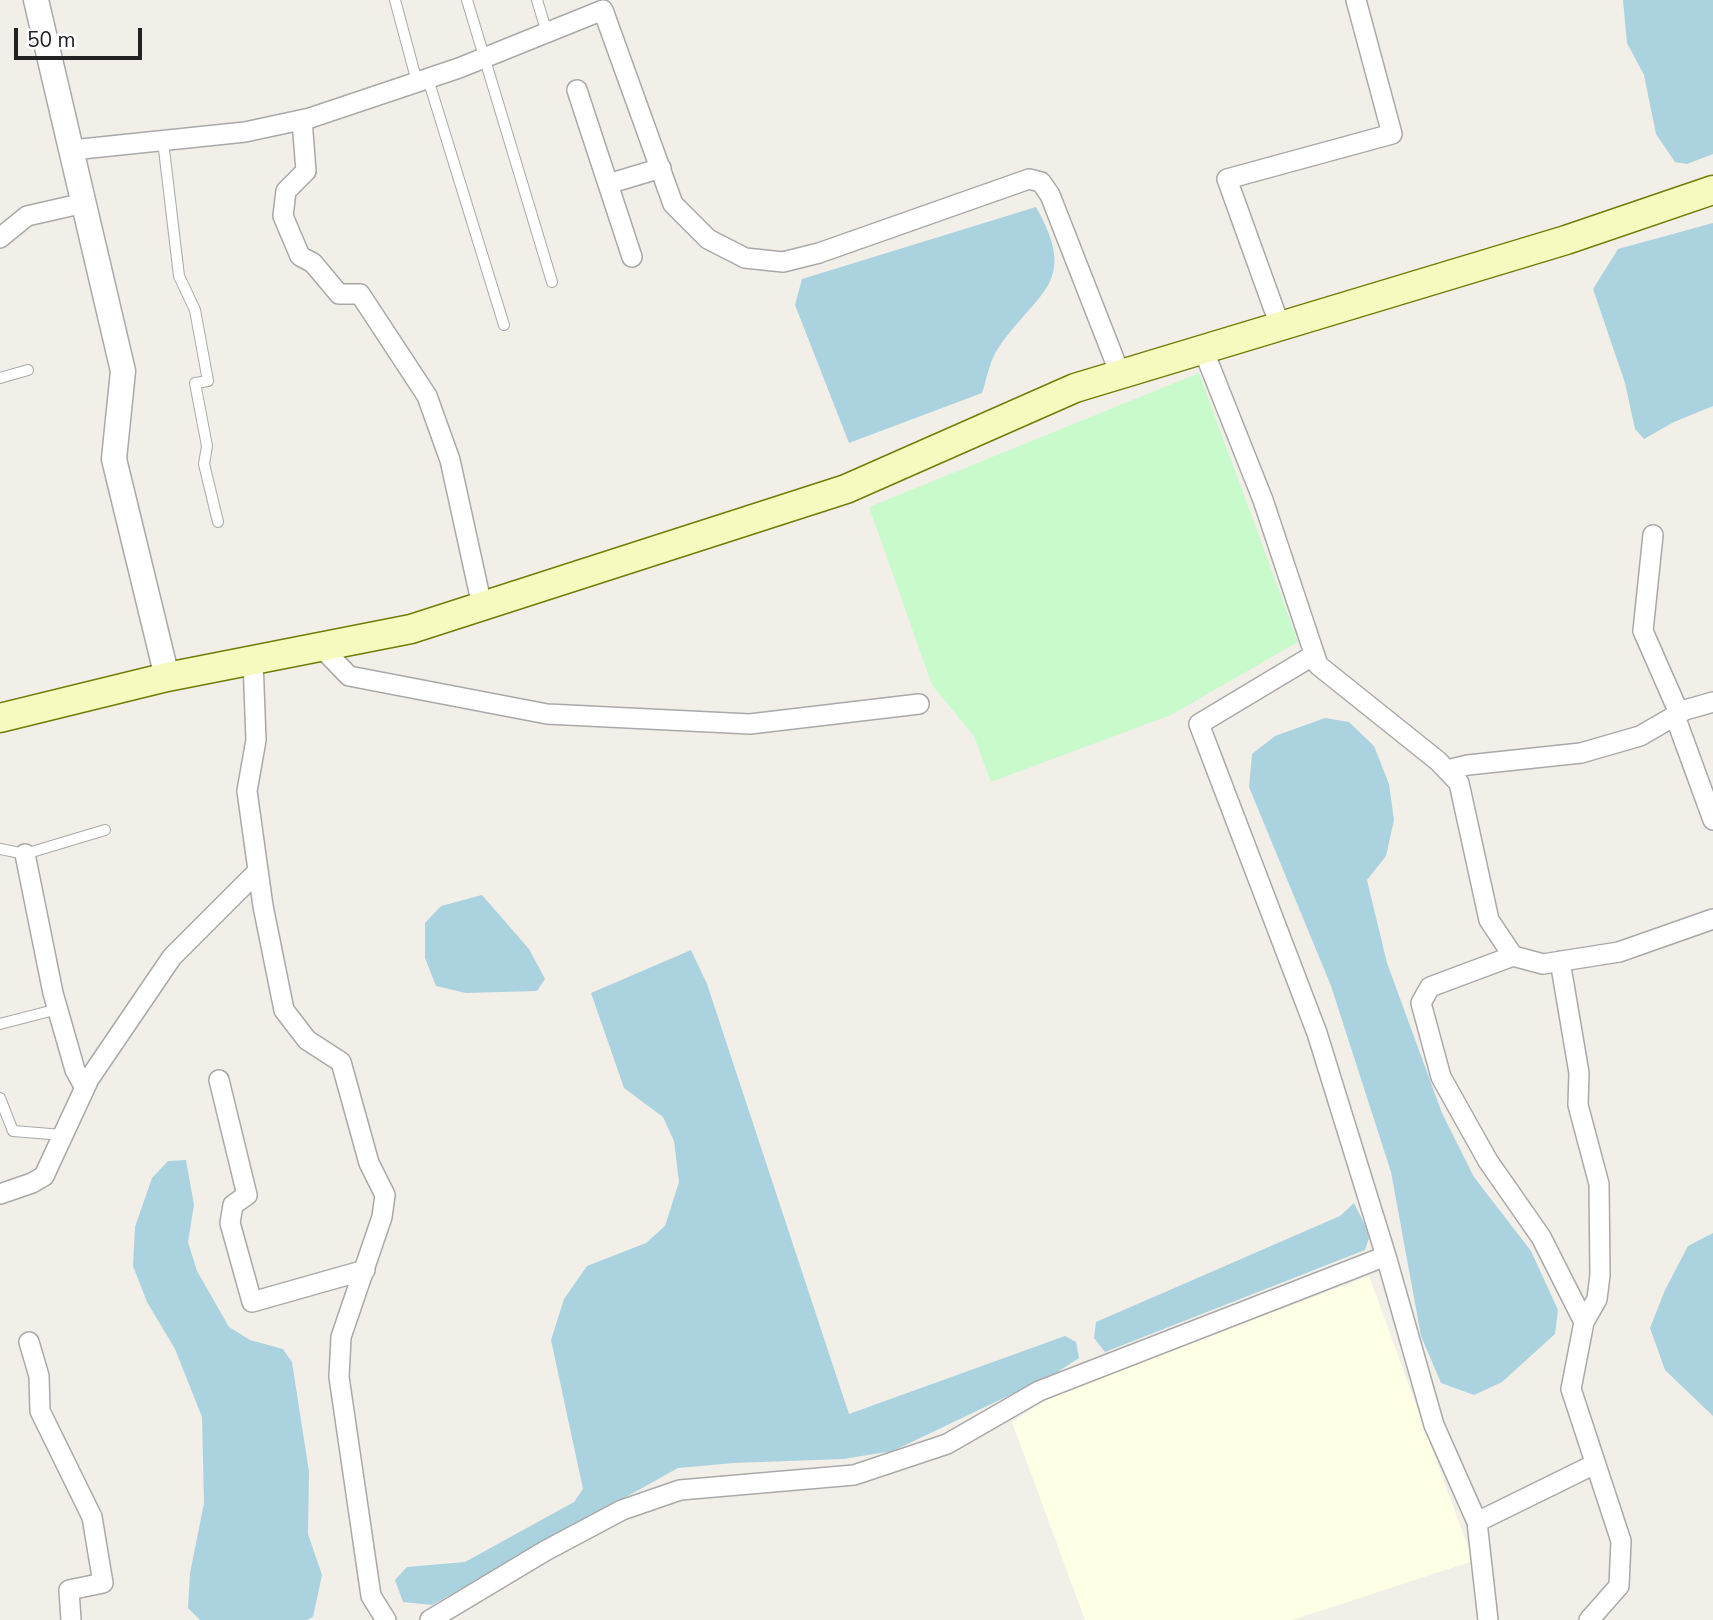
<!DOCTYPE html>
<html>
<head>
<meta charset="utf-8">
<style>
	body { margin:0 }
	#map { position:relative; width:1713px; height:1620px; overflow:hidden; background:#f2efe9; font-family:"Nunito Sans",sans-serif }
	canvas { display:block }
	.scale { position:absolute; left:14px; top:28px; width:128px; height:32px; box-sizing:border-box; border:4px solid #222; border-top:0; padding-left:9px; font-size:21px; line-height:24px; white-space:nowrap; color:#222; -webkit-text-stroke:5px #fff; paint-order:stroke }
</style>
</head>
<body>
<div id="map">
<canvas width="1713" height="1620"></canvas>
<div class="scale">50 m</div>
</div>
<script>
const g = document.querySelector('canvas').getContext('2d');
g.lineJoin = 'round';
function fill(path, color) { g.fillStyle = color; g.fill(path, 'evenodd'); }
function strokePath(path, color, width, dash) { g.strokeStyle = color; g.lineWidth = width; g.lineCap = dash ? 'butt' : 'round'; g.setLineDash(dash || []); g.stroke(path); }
fill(new Path2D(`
	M 1369,1276 L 1473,1561 L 1292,1620 L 1085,1620 L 1012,1422 L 1051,1397 Z`), '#ffffe5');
fill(new Path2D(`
	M 1199,373 L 1298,642 L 1171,715 L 991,782 L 974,736 L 932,685 L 869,507 Z`), '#c8facc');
fill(new Path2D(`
	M 1623,0 L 1713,0 L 1713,154 L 1687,164 L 1675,162 L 1656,134 L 1644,75 L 1627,43 Z
	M 1036,207 C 1079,283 1039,290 999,347 C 990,359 987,378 982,393 L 849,443 L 795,305 L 802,279 Z
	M 1713,223 L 1713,406 L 1674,422 L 1644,439 L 1635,429 L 1625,383 L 1593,289 L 1618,249 Z
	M 1325,718 L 1349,722 L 1374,746 L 1389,784 L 1394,820 L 1386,856 L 1367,880 L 1387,963 L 1442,1113 L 1474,1177 L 1531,1251 L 1558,1310 L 1555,1334 L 1502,1382 L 1474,1395 L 1441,1383 L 1421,1336 L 1391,1172 L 1331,986 L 1249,787 L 1252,754 L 1275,736 Z
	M 482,895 L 529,949 L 545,979 L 537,991 L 466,993 L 436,986 L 425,958 L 425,923 L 441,906 Z
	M 691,950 L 707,984 L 849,1414 L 1065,1336 L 1076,1342 L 1079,1358 L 1056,1373 L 893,1451 L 843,1459 L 734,1463 L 678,1468 L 432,1605 L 403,1602 L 395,1580 L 407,1567 L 465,1562 L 574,1502 L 583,1489 L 551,1340 L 564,1299 L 587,1266 L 646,1243 L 665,1226 L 679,1182 L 674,1141 L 663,1117 L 624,1088 L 591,993 Z
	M 186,1160 L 194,1205 L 188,1242 L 197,1271 L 229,1327 L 250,1340 L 283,1349 L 292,1362 L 309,1472 L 308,1534 L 322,1575 L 313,1617 L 307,1620 L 200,1620 L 188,1608 L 190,1573 L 204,1503 L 202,1417 L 175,1349 L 147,1302 L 133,1266 L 135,1227 L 152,1178 L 168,1161 Z
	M 1354,1203 L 1370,1235 L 1365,1250 L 1105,1352 L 1094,1338 L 1096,1322 L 1340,1216 Z
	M 1713,1233 L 1713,1416 L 1665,1370 L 1650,1328 L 1665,1290 L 1688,1246 Z`), '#aad3df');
const service = new Path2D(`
	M 395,0 L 417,82
	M 467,0 L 552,282
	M 537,0 L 547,33
	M 428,79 L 504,325
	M 163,141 L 179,276 L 195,310 L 208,381 L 195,383 L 207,446 L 204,464 L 218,522
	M 0,378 L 28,370
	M 0,849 L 25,854 L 105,830
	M 0,1024 L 58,1009
	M 0,1098 L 13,1131 L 63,1135`);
const minor = new Path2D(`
	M 577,90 L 632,257
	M 302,120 L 306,171 L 286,191 L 283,216 L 300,256 L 313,263 L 339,294 L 360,294 L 427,396 L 450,460 L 482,606
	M 72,150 L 245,132 L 310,118 L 459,68 L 603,10 L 673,204 L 708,239 L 745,258 L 783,262 L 819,253 L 1029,179 L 1041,182 L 1050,195 L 1120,374
	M 608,184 L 661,168
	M 0,238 L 27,216 L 84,203
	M 1280,326 L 1227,179 L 1392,134 L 1356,0
	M 1203,349 L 1263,500 L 1318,665 L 1438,761 L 1459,783 L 1489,920 L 1513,956 L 1543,964 L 1619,952 L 1713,919
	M 1653,535 L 1643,631 L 1679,713
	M 321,647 L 349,676 L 547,714 L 750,724 L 919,704
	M 1314,655 L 1199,724 L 1317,1033 L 1386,1256 L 1434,1425 L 1477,1522 L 1488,1620
	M 253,660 L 256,740 L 247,791 L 263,906 L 284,1010 L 307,1040 L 341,1062 L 369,1163 L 385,1195 L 382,1217 L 341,1337 L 339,1377 L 371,1596 L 386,1620
	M 1675,716 L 1713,820
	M 1447,770 L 1468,765 L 1581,753 L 1640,736 L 1685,710 L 1713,702
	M 25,854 L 53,993 L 75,1070 L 85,1088
	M 1513,956 L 1430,987 L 1421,1003 L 1441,1077 L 1488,1161 L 1541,1237 L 1584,1322
	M 1560,961 L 1579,1073 L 1578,1105 L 1599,1184 L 1600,1275 L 1597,1299 L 1584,1322 L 1571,1389 L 1621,1541 L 1619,1586 L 1589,1620
	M 219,1080 L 247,1195 L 233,1205 L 230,1223 L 252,1302 L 365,1270
	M 0,1194 L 32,1183 L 44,1176 L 89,1079 L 172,957 L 258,871
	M 29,1342 L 39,1376 L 40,1411 L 92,1517 L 103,1583 L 69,1590 L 71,1620
	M 1477,1522 L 1595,1464
	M 430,1620 L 545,1551 L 622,1510 L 680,1490 L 854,1475 L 947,1444 L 1039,1391 L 1386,1256`);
const tertiary = new Path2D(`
	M 36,0 L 123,371 L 114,459 L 167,677`);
const secondary = new Path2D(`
	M 0,718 L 167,677 L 411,629 L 846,489 L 1075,388 L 1566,240 L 1713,190`);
strokePath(service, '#a9a9a9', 12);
strokePath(minor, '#a9a9a9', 22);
strokePath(tertiary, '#a9a9a9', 27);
strokePath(secondary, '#707d05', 31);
strokePath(service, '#fff', 10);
strokePath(minor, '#fff', 19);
strokePath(tertiary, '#fff', 24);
strokePath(secondary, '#f7fabf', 28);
</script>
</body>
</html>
